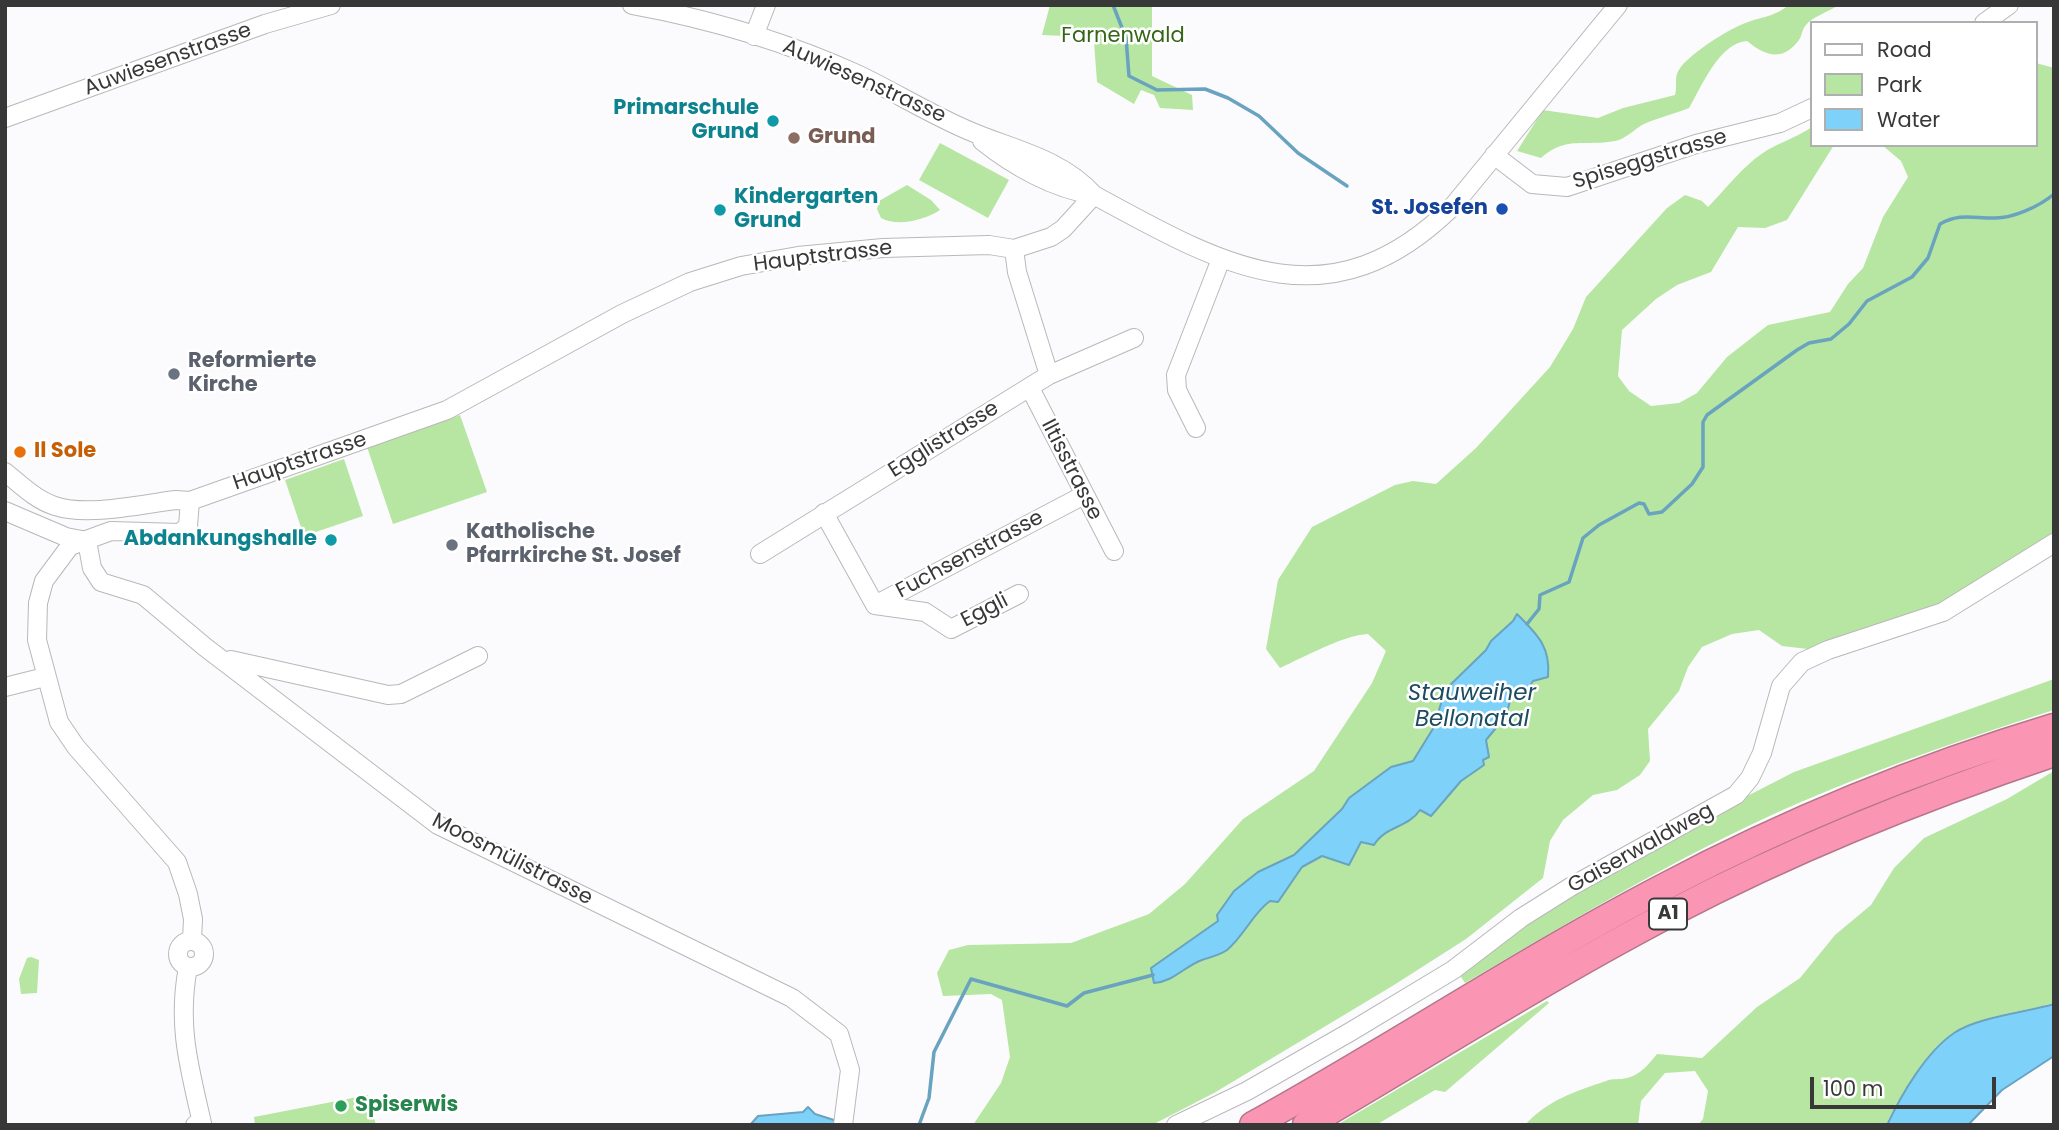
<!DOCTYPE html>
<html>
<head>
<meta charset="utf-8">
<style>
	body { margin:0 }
	#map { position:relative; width:2059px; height:1130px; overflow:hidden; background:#fbfbfe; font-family:Poppins,sans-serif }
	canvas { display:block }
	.frame { position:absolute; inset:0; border:7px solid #383839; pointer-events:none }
	.legend { position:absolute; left:1810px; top:21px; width:228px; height:126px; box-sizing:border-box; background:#fff; border:2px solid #afafb0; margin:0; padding:9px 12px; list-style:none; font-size:21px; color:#383839 }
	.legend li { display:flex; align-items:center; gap:14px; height:35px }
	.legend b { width:35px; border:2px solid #afafb0 }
	.scale { position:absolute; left:1810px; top:1077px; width:186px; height:32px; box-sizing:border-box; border:4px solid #383839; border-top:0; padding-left:9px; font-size:21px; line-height:24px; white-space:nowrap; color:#383839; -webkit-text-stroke:5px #fff; paint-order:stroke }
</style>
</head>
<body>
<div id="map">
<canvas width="2059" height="1130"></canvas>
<div class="frame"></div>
<ul class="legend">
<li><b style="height:9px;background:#fff"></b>Road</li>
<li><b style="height:19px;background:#b6e6a1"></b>Park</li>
<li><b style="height:19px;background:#7ed1f9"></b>Water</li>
</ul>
<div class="scale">100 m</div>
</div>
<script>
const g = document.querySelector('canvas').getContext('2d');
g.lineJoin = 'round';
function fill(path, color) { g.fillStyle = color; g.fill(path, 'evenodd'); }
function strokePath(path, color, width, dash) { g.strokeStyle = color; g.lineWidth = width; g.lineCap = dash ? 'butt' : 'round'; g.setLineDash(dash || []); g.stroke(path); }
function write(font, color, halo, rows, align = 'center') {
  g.font = font + ' Poppins,sans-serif'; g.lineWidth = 5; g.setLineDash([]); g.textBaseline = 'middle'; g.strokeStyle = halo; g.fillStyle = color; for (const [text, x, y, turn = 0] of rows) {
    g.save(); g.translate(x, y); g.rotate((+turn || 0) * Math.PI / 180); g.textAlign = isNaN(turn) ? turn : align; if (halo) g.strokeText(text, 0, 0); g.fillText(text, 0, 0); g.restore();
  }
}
fill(new Path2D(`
	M 1050,5 L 1152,5 L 1152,76 L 1192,95 L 1193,110 L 1160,108 L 1154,95 L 1141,90 L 1134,104 L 1097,82 L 1093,29 L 1065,36 L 1042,35 Z
	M 1789,5 L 1839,5 C 1830,11 1812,17 1806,25 C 1802,29 1802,36 1799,40 C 1783,62 1765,56 1747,41 C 1719,43 1702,86 1689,108 C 1674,114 1656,118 1642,125 C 1634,130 1627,137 1619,140 C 1587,148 1567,134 1541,158 L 1517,151 L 1543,110 L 1598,118 L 1623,108 L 1675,95 C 1677,88 1675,80 1677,74 C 1682,57 1732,27 1748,22 C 1765,16 1773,17 1789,5 Z
	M 2036,63 L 2054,68 L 2054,537 L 1927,612 L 1866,633 L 1808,649 L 1782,646 L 1759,630 L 1732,634 L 1702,647 L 1688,667 L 1679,691 L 1648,729 L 1650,761 L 1640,775 L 1617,790 L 1593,795 L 1563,820 L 1550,841 L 1543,878 L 1466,939 L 1394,985 L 1214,1093 L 1152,1125 L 973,1125 L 1001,1083 L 1010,1057 L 1002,1000 L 991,994 L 943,996 L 937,973 L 949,950 L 968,945 L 1071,943 L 1149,914 L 1185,884 L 1243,819 L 1314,771 L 1372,683 L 1386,651 L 1368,634 C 1344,635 1304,657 1280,668 L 1266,649 L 1278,580 L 1312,527 L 1395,485 L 1413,481 L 1436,484 L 1476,448 L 1550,367 L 1573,329 L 1586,297 L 1667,208 L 1685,195 L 1702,201 L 1708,207 C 1728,187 1747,160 1773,147 C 1787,140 1798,136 1812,127 L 1812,145 L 1834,145 L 1787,220 L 1765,228 L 1738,227 L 1711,272 L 1677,285 L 1656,299 L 1622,330 L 1618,376 L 1629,391 L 1651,406 L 1679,403 L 1697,393 L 1727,357 L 1768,325 L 1830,312 L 1848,284 L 1863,268 L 1883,217 L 1908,177 L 1901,161 L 1882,145 L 2036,145 Z
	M 940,143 L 1009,180 L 988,218 L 919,180 Z
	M 907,185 L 931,200 L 940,210 C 925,220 898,227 881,218 L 877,209 L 879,201 Z
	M 460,415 L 487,492 L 393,524 L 367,447 Z
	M 344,459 L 363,516 L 304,536 L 285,480 Z
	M 2054,679 L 2054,710 C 1975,735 1896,762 1820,794 C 1696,845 1580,916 1465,983 L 1459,974 L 1521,923 L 1724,808 L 1794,772 Z
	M 2054,771 L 2054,1003 C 2022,1012 1985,1015 1956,1031 C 1930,1045 1898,1098 1886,1125 L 1698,1125 L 1703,1119 L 1708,1091 L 1695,1071 L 1665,1073 L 1641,1101 L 1638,1125 L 1525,1125 C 1546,1101 1576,1091 1606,1081 C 1613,1078 1620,1080 1627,1078 C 1640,1075 1649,1064 1657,1054 L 1702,1058 L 1757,1007 L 1800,978 L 1835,935 L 1871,905 L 1894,868 L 1924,838 L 2007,799 Z
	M 31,957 L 39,960 L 37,993 L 21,994 L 19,979 L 27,958 Z
	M 1547,1001 L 1549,1003 L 1445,1092 L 1435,1090 L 1376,1125 L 1337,1125 Z
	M 368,1095 L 376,1125 L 255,1125 L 254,1117 Z`), '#b6e6a1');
const water = new Path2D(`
	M 1517,614 C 1537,634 1551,647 1548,677 L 1533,681 L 1526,692 L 1510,701 L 1506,716 L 1486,740 L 1489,757 L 1483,760 L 1484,765 L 1461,781 L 1431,816 L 1420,810 C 1408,828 1385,826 1374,845 L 1361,842 L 1349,865 L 1322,856 L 1302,867 L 1278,902 L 1270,901 C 1253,913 1244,936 1227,950 C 1220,955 1211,957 1202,960 C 1185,966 1173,982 1154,983 L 1151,968 L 1218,921 L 1217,915 L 1234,891 L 1258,872 L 1294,855 L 1342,809 L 1349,798 L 1391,767 L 1413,761 L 1434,727 L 1445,690 L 1486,650 L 1491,641 L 1513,621 Z
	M 2054,1004 L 2054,1056 L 2002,1090 L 1968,1125 L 1887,1125 C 1901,1095 1926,1052 1954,1033 C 1977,1017 2027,1012 2054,1004 Z
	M 808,1107 L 815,1114 L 837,1121 L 836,1125 L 750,1125 L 758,1116 L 803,1112 Z`);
fill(water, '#7ed1f9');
strokePath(water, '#69a3bf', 2);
strokePath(new Path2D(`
	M 1113,5 L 1126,38 L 1129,76 L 1157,90 L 1205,89 L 1228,98 L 1259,116 L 1298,153 L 1347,186
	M 1527,624 L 1539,609 L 1540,595 L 1569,582 L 1583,538 L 1599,525 L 1639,503 L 1644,504 L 1649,514 L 1662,512 L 1692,484 L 1703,467 L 1703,422 L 1707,415 L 1797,350 L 1809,343 L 1831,339 L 1849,324 L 1867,301 L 1912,277 L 1928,258 L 1940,224 C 1960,213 1972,218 1993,218 C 2012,219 2040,206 2054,194
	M 919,1125 L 929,1098 L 934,1052 L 971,979 L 1067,1006 L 1084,993 L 1153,975`), '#69a3bf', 3.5);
const minor = new Path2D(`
	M 632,5 C 709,19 786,42 857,74 C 895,92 933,116 972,132 C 1015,150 1062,159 1094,195 C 1224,266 1329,328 1453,206 L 1618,5
	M 1984,23 L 2009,5
	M 754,36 L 766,5
	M 5,118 L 265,24 L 331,5
	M 982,141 C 1013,166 1054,189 1094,195
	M 1494,155 L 1532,184 L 1567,187 L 1696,144 L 1780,123 L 1812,108
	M 1014,249 L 1017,272 L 1049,375
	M 1030,388 L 1114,551
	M 1196,428 L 1177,390 L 1176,375 L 1221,259
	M 5,472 C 21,485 36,500 55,506 C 88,517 142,504 176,500 L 190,501 L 447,410 L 622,314 L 690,282 L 741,266 L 798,256 L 883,248 L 989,245 L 1014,249 L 1051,237 L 1063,229 L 1094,195
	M 190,501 L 188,526 L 180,533 L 111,531 L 70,546 L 44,581 L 38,603 L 37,640 L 59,722 L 76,747 L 177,862 L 188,894 L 193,919 L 192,940
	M 5,511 L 66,537 L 87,541 L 92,568 L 101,582 L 143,595 L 205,647 L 438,825 L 792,998 L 839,1034 L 850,1070 L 843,1125
	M 824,513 L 875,605
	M 760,554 L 1049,375 L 1134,338
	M 875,605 L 1084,495
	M 875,605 L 925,612 L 951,629 L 1019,594
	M 228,664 L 231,660 L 388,695 L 401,694 L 478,656
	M 5,687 L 45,677
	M178 954a13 13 0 1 1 26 0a13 13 0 1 1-26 0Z
	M 188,967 C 177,1025 189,1066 202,1123 L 195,1125
	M 1176,1125 L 1247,1091 L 1350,1032 L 1453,970 L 1521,918 L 1572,886 L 1736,795 L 1750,778 L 1762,753 L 1781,686 L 1802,662 L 1828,650 L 1943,612 L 2054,543`);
const highway = new Path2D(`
	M 1253,1125 C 1391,1049 1522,961 1662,888 C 1787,822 1918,768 2054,727
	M 1306,1125 C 1428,1054 1548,977 1673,912 C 1795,848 1923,797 2054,753`);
strokePath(minor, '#b8b8ba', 20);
strokePath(highway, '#b67589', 29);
strokePath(minor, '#fff', 18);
strokePath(highway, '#fa96b4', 26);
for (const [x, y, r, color] of [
	[773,121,7,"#0f9aa8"],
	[794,138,7,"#8d6e63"],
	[1502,209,7,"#1a4fb4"],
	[720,210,7,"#0f9aa8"],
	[174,374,7,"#6b7280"],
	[20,452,7,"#e8710a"],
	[331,540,7,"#0f9aa8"],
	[452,545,7,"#6b7280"],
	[341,1106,7,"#2e9e5b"]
]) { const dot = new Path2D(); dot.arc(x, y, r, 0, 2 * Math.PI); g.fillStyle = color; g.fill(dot); strokePath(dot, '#fff', 2.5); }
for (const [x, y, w] of [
	[1668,914,38]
]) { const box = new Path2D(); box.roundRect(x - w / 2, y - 15.5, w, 31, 5); g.fillStyle = '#fff'; g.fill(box); strokePath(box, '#383839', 2); }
write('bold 19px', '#383839', null, [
	["A1",1668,914]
]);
write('21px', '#346617', '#fff', [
	["Farnenwald",1123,37]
]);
write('21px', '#383839', '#fff', [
	["Auwiesenstrasse",168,60,-20],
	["Auwiesenstrasse",864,82,24],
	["Spiseggstrasse",1650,160,-17],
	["Hauptstrasse",823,257,-7],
	["Egglistrasse",944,440,-32],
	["Hauptstrasse",300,462,-19],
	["Iltisstrasse",1071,470,63],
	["Fuchsenstrasse",970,555,-28],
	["Eggli",985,611,-27],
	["Gaiserwaldweg",1641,849,-29],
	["Moosmülistrasse",512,860,27]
]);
write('bold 21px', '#0d838f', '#fff', [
	["Primarschule",759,109],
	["Grund",759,133],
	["Kindergarten",734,198,"left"],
	["Grund",734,222,"left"],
	["Abdankungshalle",317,540]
], 'right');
write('bold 21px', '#785e54', '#fff', [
	["Grund",808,138]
], 'left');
write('bold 21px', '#164399', '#fff', [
	["St. Josefen",1488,209]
], 'right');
write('bold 21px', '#5b616d', '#fff', [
	["Reformierte",188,362],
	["Kirche",188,386],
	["Katholische",466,533],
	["Pfarrkirche St. Josef",466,557]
], 'left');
write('bold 21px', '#c56008', '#fff', [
	["Il Sole",34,452]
], 'left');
write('bold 21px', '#27864d', '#fff', [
	["Spiserwis",355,1106]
], 'left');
write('italic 23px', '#1d4c60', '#fff', [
	["Stauweiher",1472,694],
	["Bellonatal",1472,720]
]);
</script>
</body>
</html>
